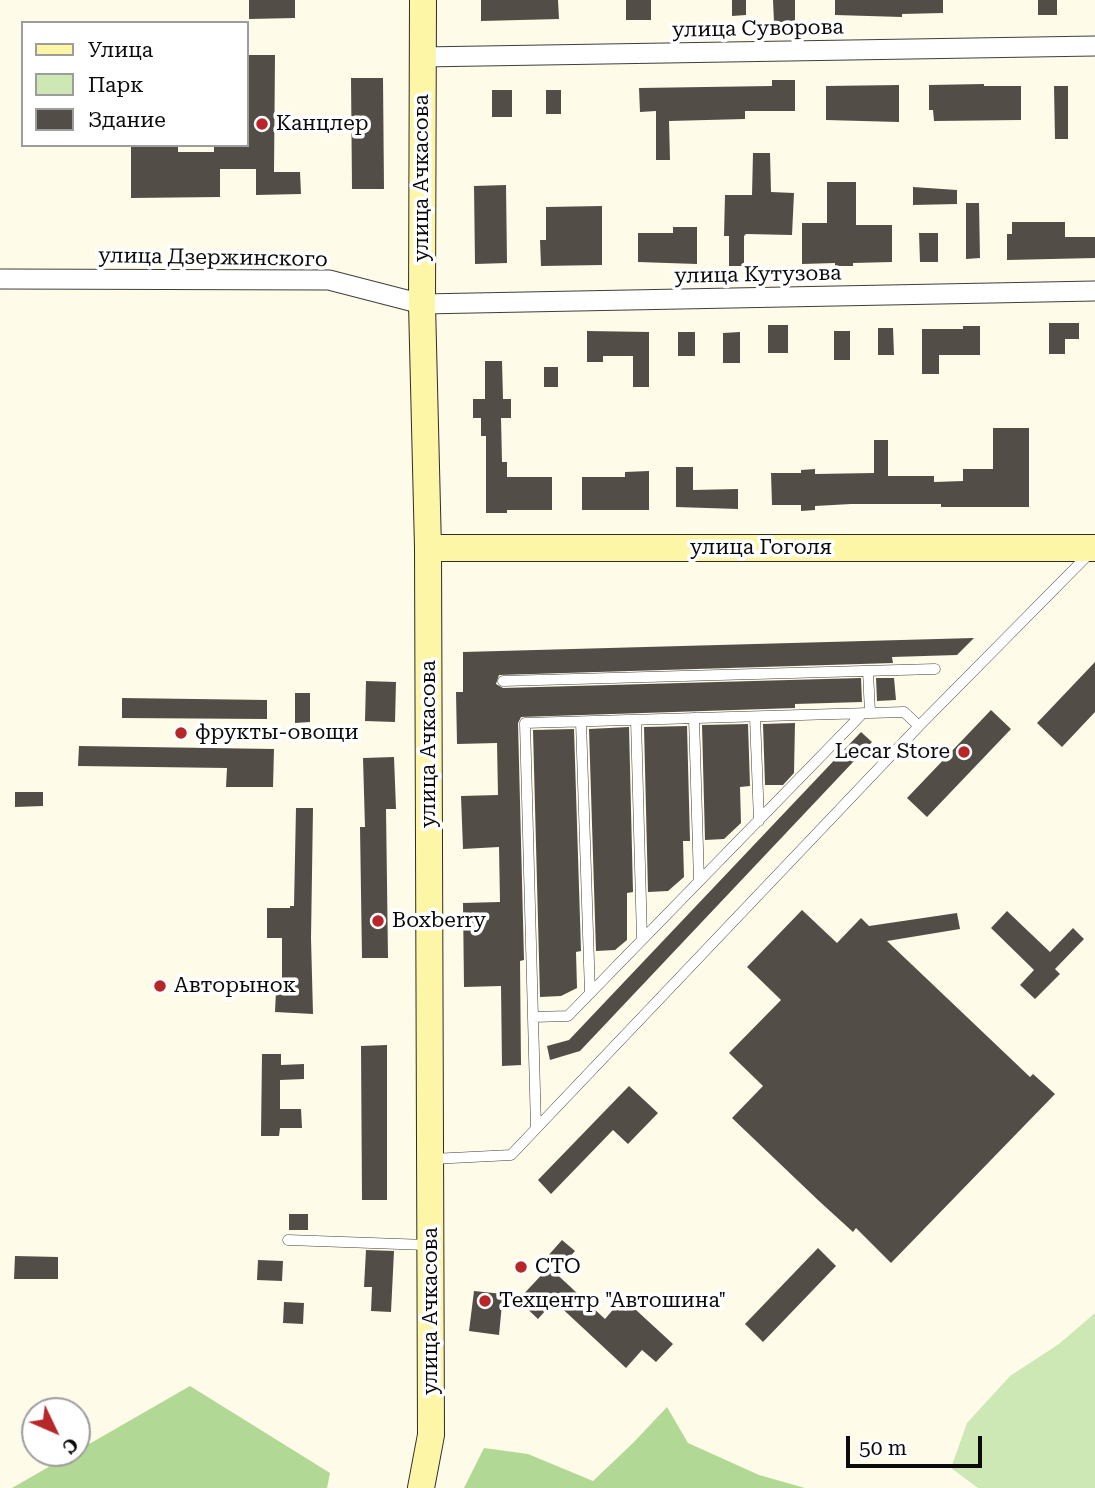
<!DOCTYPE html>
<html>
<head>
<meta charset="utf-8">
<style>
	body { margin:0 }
	#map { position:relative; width:1095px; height:1488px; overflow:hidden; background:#fffbe9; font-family:"Roboto Serif",serif }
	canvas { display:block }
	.legend { position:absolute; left:21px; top:21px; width:228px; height:126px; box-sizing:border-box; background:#fff; border:2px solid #9d9d9d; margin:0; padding:9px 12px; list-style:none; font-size:21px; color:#0b0b0b }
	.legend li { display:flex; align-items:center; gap:14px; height:35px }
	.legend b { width:35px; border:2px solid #9d9d9d }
	.north { position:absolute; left:21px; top:1397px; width:70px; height:70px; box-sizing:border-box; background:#fff; border:2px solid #9d9d9d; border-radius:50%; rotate:134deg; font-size:19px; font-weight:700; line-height:28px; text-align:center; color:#0b0b0b }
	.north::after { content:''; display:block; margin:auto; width:24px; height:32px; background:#b72729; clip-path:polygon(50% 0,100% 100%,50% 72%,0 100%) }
	.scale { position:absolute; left:846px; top:1436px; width:136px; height:32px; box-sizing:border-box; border:4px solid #0b0b0b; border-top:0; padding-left:9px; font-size:21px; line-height:24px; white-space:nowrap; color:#0b0b0b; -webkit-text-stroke:5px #fff; paint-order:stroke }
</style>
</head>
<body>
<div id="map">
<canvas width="1095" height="1488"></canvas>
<ul class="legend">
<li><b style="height:9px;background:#fdf6a6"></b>Улица</li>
<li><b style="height:19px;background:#cde7b5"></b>Парк</li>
<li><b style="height:19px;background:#534d48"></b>Здание</li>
</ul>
<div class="north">С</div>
<div class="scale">50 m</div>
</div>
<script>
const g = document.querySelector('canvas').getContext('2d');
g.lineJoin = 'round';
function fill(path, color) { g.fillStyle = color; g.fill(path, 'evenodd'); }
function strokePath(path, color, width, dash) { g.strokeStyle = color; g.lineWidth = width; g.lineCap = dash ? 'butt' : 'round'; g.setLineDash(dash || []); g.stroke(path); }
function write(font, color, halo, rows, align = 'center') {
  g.font = font + ' "Roboto Serif",serif'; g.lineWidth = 7; g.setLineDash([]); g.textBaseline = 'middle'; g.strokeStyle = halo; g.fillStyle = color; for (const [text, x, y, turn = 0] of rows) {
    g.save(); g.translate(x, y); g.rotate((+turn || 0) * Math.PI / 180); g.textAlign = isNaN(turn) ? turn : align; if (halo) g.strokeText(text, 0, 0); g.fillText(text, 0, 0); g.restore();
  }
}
fill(new Path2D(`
	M 1095,1313 L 1095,1488 L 978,1488 L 951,1468 L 967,1423 L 1010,1376 L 1059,1344 Z`), '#cde7b5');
fill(new Path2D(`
	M 190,1386 L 330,1473 L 327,1488 L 12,1488 L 73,1453 L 77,1453 L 77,1451 Z
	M 667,1407 L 688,1443 L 759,1475 L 805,1488 L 464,1488 L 484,1448 L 528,1454 L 593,1481 L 633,1443 Z`), '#b1d894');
fill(new Path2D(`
	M 249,0 L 295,0 L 295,18 L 249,19 Z
	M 481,0 L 558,0 L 559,19 L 481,21 Z
	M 626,0 L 651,0 L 651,20 L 626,20 Z
	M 732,0 L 746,0 L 746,15 L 732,16 Z
	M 773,0 L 795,0 L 795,22 L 774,22 Z
	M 835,0 L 943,0 L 943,13 L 902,14 L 902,17 L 835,15 Z
	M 1038,0 L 1057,0 L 1057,15 L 1038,15 Z
	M 247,55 L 275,55 L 274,172 L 300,172 L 301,194 L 256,195 L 256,169 L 220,169 L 220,197 L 131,198 L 131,145 L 178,145 L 178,152 L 214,152 L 214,145 L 247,145 Z
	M 351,78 L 383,78 L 384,189 L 352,189 Z
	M 772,80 L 795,80 L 795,111 L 745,111 L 745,119 L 669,121 L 670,160 L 656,160 L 656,111 L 640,112 L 639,88 L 772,86 Z
	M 984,84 L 984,86 L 1021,86 L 1021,120 L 934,121 L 933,110 L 929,110 L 929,85 Z
	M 899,85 L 899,122 L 826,120 L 826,86 Z
	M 1054,86 L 1068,86 L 1068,139 L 1055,139 Z
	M 492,90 L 512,90 L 512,117 L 492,117 Z
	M 546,90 L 561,90 L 561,114 L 546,114 Z
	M 753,153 L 770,153 L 771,192 L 794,193 L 792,235 L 746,234 L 744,236 L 744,266 L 729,266 L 729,236 L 724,236 L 725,195 L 752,195 Z
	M 827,182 L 856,182 L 856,225 L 892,225 L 892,262 L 853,263 L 853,266 L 835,266 L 835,263 L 802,264 L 802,223 L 827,223 Z
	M 506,185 L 507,263 L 475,264 L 474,186 Z
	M 913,187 L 957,190 L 957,204 L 913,205 Z
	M 966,203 L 979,203 L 980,258 L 966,259 Z
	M 602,206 L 602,265 L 541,266 L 540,240 L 546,240 L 546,207 Z
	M 1012,222 L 1065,222 L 1065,237 L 1095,237 L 1095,258 L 1007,260 L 1007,234 L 1012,234 Z
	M 673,227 L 697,227 L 697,264 L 638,262 L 638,233 L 673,233 Z
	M 919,233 L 938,233 L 938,262 L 920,262 Z
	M 1049,323 L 1079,323 L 1079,339 L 1065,339 L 1065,354 L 1049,354 Z
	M 768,325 L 788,325 L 788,353 L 768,353 Z
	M 963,326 L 980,326 L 980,355 L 939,355 L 939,374 L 922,374 L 922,329 L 963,329 Z
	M 878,328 L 893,328 L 894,355 L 878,355 Z
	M 587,331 L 649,332 L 649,387 L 633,387 L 633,356 L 603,356 L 603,362 L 587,362 Z
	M 834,331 L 850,331 L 850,360 L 834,360 Z
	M 678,332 L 695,332 L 695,356 L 678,356 Z
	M 740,332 L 740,363 L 723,363 L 723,333 Z
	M 485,361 L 502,361 L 503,399 L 511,399 L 511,418 L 501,418 L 502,462 L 507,462 L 507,477 L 552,477 L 552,510 L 507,510 L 507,513 L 486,513 L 486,436 L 481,436 L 481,418 L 473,418 L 473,399 L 485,399 Z
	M 544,367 L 558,367 L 558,387 L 544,387 Z
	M 993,428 L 1029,428 L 1029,507 L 941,507 L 941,504 L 851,504 L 815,506 L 815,510 L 801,511 L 801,505 L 772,505 L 771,473 L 801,473 L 801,470 L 815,469 L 815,474 L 874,473 L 874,440 L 888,440 L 888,476 L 934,476 L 934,482 L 963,481 L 963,469 L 993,469 Z
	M 676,467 L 693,467 L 693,490 L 738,489 L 738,509 L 676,507 Z
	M 649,471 L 649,510 L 582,510 L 582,477 L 625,477 L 625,472 Z
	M 974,638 L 957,655 L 892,657 L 893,663 L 499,675 L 496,684 L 503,688 L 861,678 L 862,702 L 795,704 L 795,708 L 521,717 L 518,723 L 524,960 L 520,961 L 521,1065 L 502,1066 L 501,986 L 464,987 L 463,903 L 500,902 L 499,847 L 463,849 L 461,796 L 498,795 L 497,743 L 457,744 L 456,692 L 463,692 L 463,652 Z
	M 1095,662 L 1095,712 L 1062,747 L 1037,723 Z
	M 876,678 L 894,678 L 896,700 L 877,701 Z
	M 366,681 L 396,682 L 395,722 L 365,721 Z
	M 295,693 L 310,693 L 310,722 L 295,723 Z
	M 122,698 L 267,700 L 267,719 L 122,718 Z
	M 991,710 L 1011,729 L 927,817 L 907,798 Z
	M 795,723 L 794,773 L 783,785 L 765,785 L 763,724 Z
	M 748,724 L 750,786 L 740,787 L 741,823 L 724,839 L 705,840 L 702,725 Z
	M 687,726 L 690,841 L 683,841 L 684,877 L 668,891 L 648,892 L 644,727 Z
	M 629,727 L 633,892 L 627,893 L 627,940 L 615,950 L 596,951 L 589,729 Z
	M 574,729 L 581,951 L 576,952 L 577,988 L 561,996 L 540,997 L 533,730 Z
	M 861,732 L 872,742 L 580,1051 L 550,1060 L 547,1046 L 569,1040 Z
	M 79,746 L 274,749 L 273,787 L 226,787 L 227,768 L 78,766 Z
	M 394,757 L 396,809 L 386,809 L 388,958 L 362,958 L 360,827 L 365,827 L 363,758 Z
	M 15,792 L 43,792 L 43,806 L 15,807 Z
	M 296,808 L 313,808 L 311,938 L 313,1014 L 275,1012 L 276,991 L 282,991 L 282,938 L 267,938 L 267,908 L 290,908 L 290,906 L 294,906 Z
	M 802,910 L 837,943 L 861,918 L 869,926 L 957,913 L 960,929 L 887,941 L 1030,1077 L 1033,1074 L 1055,1094 L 891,1263 L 856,1228 L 853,1232 L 819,1201 L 732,1118 L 763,1086 L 729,1053 L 781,1000 L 747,967 Z
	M 1007,911 L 1050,952 L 1073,928 L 1084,939 L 1055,969 L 1060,974 L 1035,999 L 1020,985 L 1034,970 L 991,928 Z
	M 387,1045 L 387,1200 L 362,1200 L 361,1046 Z
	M 262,1054 L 281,1054 L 281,1065 L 304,1064 L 304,1079 L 280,1080 L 280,1109 L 301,1109 L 302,1128 L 280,1128 L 279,1136 L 261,1136 Z
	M 629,1086 L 658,1113 L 628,1144 L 613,1130 L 551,1194 L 538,1180 Z
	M 289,1214 L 308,1214 L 308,1230 L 289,1230 Z
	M 562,1240 L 575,1251 L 559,1269 L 546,1258 Z
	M 818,1248 L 836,1266 L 763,1342 L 745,1324 Z
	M 366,1250 L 394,1251 L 391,1312 L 371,1311 L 372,1287 L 364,1287 Z
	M 15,1256 L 58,1257 L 58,1279 L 14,1279 Z
	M 258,1260 L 283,1261 L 282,1281 L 257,1280 Z
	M 549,1267 L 605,1319 L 623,1298 L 673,1344 L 656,1362 L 642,1350 L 626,1368 L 554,1301 L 538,1319 L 518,1300 Z
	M 474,1291 L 503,1294 L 499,1335 L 469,1331 Z
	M 284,1302 L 304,1303 L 303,1324 L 283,1323 Z`), '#534d48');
const lane = new Path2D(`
	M 868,671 L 870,713
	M 503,681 L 935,669
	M 755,717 L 759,821
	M 694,718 L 699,881
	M 636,720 L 642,939
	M 581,722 L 590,993
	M 533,1017 L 568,1016 L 863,713
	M 536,1128 L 525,723 L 904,712 L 919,726
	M 432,1159 L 511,1155 L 919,726 L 1091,552
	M 288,1240 L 427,1245`);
const street = new Path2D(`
	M 421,57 L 1095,46
	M 0,279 L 329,280 L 422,304 L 1095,291`);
const secondary = new Path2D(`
	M 428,548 L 1095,548
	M 421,1488 L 431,1435 L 428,548 L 422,304 L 423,0`);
strokePath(lane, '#3e3e3e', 11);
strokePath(street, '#3e3e3e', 21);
strokePath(secondary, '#2d2d2d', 28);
strokePath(lane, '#fff', 10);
strokePath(street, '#fff', 19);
strokePath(secondary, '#fdf6a6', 26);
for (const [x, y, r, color] of [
	[262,124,7,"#b72729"],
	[181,733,7,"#b72729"],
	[964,752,7,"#b72729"],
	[378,921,7,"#b72729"],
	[160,986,7,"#b72729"],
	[521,1267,7,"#b72729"],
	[485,1301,7,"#b72729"]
]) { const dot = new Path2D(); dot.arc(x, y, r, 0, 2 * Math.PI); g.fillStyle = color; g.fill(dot); strokePath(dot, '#fff', 2.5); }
write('21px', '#0b0b0b', '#fff', [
	["улица Суворова",758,29,-1],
	["улица Ачкасова",422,178,-90],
	["улица Дзержинского",213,258,1],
	["улица Кутузова",758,275,-1],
	["улица Гоголя",761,548],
	["улица Ачкасова",429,744,-90],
	["улица Ачкасова",431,1311,-90]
]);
write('21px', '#0b0b0b', '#fff', [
	["Канцлер",276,124],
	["фрукты-овощи",195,733],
	["Lecar Store",950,752,"right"],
	["Boxberry",392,921],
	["Авторынок",174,986],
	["СТО",535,1267],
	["Техцентр \"Автошина\"",499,1301]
], 'left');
</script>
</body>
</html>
